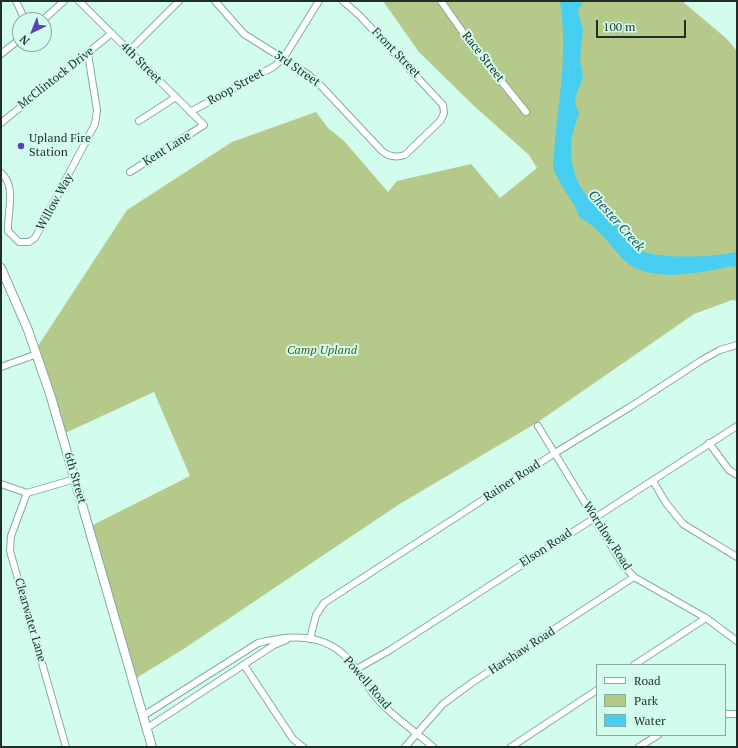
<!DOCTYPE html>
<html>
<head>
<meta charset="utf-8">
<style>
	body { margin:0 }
	#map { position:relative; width:738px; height:748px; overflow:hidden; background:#d2fcec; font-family:"PT Serif",serif }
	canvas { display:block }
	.frame { position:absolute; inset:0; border:2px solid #1e2e28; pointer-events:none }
	.legend { position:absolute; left:596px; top:664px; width:130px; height:72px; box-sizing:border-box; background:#d2fcec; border:1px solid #8aaa9e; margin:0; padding:5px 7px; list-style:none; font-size:12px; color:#1e2e28 }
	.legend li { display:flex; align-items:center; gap:8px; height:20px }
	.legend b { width:20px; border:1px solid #8aaa9e }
	.north { position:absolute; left:12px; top:12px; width:40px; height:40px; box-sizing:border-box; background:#d2fcec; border:1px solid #8aaa9e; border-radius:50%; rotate:223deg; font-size:11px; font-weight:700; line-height:16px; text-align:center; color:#1e2e28 }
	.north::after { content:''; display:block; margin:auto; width:14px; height:18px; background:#5e40b8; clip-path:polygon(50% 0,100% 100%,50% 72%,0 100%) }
	.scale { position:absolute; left:596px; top:20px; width:90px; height:18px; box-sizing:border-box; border:2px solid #1e2e28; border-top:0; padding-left:5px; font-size:12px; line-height:14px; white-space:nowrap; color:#1e2e28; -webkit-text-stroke:3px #d2fcec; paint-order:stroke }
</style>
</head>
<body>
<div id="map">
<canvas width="738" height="748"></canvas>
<div class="frame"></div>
<ul class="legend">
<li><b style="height:5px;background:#fff"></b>Road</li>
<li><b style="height:11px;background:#b5c98b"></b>Park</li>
<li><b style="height:11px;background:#48cef0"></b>Water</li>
</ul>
<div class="north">N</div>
<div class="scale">100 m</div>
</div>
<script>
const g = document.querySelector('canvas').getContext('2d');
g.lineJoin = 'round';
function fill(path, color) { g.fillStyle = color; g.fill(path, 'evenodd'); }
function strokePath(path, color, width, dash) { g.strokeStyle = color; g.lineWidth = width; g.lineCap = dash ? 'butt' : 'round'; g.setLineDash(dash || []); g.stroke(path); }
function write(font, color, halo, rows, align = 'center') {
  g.font = font + ' "PT Serif",serif'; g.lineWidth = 4; g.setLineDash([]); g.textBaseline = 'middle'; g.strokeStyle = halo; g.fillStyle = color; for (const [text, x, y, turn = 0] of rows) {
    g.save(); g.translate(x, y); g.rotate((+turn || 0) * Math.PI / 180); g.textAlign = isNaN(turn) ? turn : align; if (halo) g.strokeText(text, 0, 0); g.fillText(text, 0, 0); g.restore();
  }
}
fill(new Path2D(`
	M 383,1 L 682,1 L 727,39 L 737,51 L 737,301 L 732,300 L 694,314 L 538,422 L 398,505 L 182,650 L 133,680 L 89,527 L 190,476 L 154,392 L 61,435 L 38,346 L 127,210 L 232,142 L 316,112 L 328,128 L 344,141 L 388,192 L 397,181 L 471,164 L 500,198 L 537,168 L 529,155 L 472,104 L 419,52 Z`), '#b5c98b');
fill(new Path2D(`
	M 560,1 L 582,2 L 578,12 L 583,29 L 580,60 L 583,77 L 575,98 L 576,106 L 579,113 C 577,121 573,129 572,137 C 569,157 574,182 588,197 C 594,202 600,205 606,210 C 610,214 617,221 619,226 C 624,235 623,239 632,246 C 649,261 715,257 737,252 L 737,268 L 731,266 C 702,273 648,284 624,260 C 608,244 601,229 580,218 C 574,200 559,186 553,167 C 556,108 569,61 560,1 Z`), '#48cef0');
const street = new Path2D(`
	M 16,1 L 25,20
	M 79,1 L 204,125 L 130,172
	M 215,1 L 244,34 L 309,75 L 322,87 L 382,151 C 389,157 396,158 405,155 L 441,120 L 444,113 L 443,105 L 360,16 L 343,1
	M 441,1 L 469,41 L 526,112
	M 43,20 L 64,1
	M 129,51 L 179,1
	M 1,54 L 20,39
	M 190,112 L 273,67 L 283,59 L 319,1
	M 139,121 L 176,97
	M 1,123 L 112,33
	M 1,173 C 17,186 7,213 8,231 L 19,242 L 29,242 L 35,238 L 95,124 L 97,110 L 88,54
	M 1,367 L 37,354
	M 538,426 L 623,565 L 634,577 L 706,618 L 737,641
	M 709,443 L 729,470 L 737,475
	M 653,481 L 666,503 L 683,524 L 737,557
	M 1,484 L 27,493 L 75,479
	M 27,493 L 11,536 L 10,551 L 66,747
	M 310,639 L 316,615 L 324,603 L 555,453 L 630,407 L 702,360 L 720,350 L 737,345
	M 244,665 L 293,739 L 303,747
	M 634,665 L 706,618
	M 355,670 L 390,650 L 737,426
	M 725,714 L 737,714
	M 143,716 L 258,643 C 284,636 315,633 338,650 C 355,662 365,686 380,702 C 395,718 416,732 433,747
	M 147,728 L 274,645 L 286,640
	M 405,747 L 443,704 L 473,682 L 634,577
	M 511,747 L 597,690
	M 639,747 L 658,735`);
const secondary = new Path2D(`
	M 1,268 L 28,330 L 51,397 L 152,747`);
strokePath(street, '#84ac9d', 8);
strokePath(secondary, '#84ac9d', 10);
strokePath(street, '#fff', 6);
strokePath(secondary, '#fff', 8);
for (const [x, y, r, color] of [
	[21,146,4,"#5e40b8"]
]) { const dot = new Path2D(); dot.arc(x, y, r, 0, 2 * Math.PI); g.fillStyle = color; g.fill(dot); strokePath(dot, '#d2fcec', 1.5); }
write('12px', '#1e2e28', '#d2fcec', [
	["Front Street",396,53,46],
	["Race Street",483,57,52],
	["4th Street",141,63,45],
	["3rd Street",297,69,35],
	["McClintock Drive",56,78,-38],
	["Roop Street",236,87,-29],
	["Kent Lane",167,149,-32],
	["Willow Way",55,202,-61],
	["6th Street",75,478,74],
	["Rainer Road",512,481,-33],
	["Worrilow Road",607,536,57],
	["Elson Road",546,548,-33],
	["Clearwater Lane",30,620,74],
	["Harshaw Road",522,651,-33],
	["Powell Road",367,683,49]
]);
write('12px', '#1e2e28', '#d2fcec', [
	["Upland Fire",29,139],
	["Station",29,153]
], 'left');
write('italic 12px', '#495a18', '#d2fcec', [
	["Camp Upland",322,351]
]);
write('italic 13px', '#215866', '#d2fcec', [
	["Chester Creek",616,221,48]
]);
</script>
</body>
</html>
